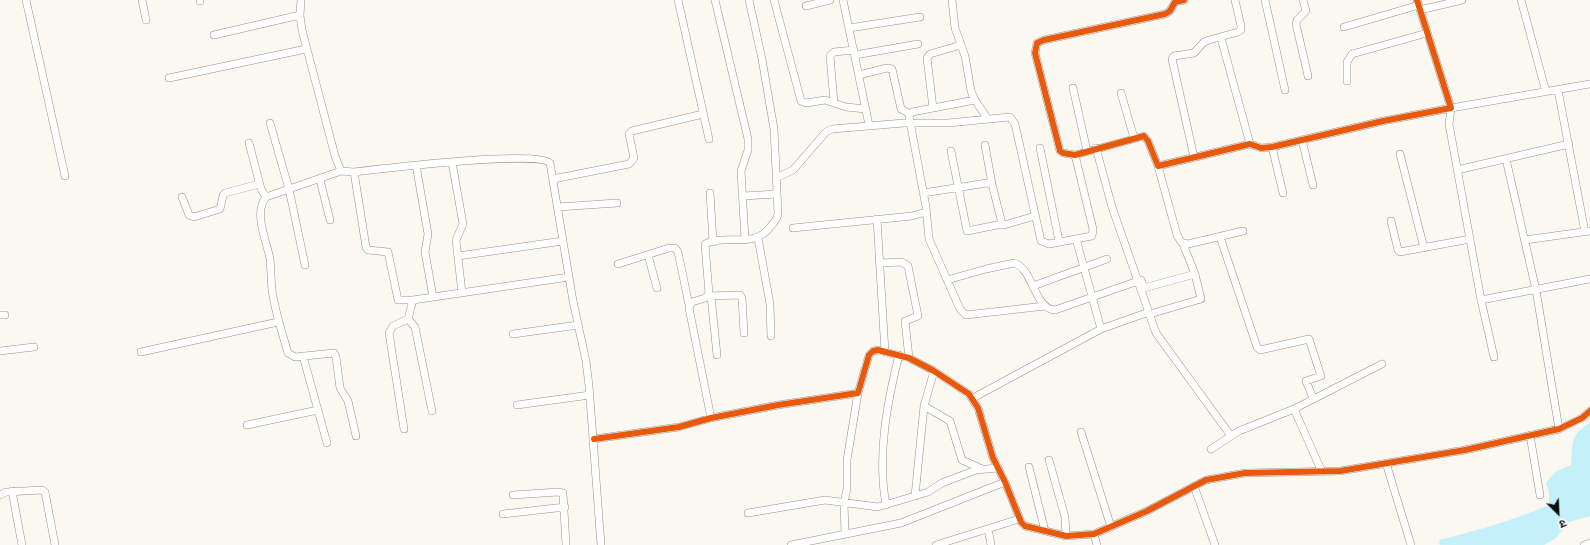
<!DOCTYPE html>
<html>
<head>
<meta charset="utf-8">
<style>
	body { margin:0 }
	#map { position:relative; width:1590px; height:545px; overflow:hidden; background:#fbf7f1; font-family:Merriweather,"Noto Sans Devanagari",serif }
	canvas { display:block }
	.north { position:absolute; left:1538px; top:493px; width:40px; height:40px; -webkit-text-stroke:3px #fff; paint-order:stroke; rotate:156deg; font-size:11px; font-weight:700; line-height:16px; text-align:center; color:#0d0d0d }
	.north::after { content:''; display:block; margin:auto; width:14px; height:18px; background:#0d0d0d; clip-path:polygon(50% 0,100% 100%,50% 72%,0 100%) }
</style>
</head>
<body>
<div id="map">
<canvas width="1590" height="545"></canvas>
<div class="north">उ</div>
</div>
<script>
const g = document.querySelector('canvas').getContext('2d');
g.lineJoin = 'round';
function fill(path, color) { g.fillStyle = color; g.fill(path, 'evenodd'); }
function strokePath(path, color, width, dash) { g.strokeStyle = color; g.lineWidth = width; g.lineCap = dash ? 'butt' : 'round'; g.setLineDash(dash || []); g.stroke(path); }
fill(new Path2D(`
	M 1590,422 L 1590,516 L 1569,522 L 1556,538 L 1544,545 L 1440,545 L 1439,540 C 1476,531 1514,520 1549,505 L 1549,493 L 1546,483 L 1555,472 L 1571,465 C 1573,442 1569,437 1590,422 Z`), '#c4f1f9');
const minor = new Path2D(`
	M 26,0 L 65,176
	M 142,0 L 146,20
	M 200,0 L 200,1
	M 301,0 L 300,15 L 302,30 L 335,156 L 341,171 L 354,172 C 379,169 538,150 550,163 L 573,301 L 586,361 L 589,386 L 601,545
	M 678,0 L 709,139
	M 715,0 L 748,139 L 748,150 L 741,171 L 745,239
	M 774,0 L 801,101 L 806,103 L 825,100 L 846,107 L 866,109
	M 843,0 L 869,125
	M 952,0 L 955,28 L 965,56 L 971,91 L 975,100 L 987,118
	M 1184,0 L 1175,2 L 1170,11 L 1165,14 L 1044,40 L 1037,43 L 1035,53 L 1060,151 L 1063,153 L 1075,155 L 1144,136 L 1148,141 L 1158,166 L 1250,144 L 1261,148 L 1272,147 L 1383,121 L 1451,108 L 1417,0
	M 1265,0 L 1285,90
	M 1303,0 L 1306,11 L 1297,20 L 1296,24 L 1308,76
	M 1521,0 L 1546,92
	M 806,6 L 830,0
	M 1420,10 L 1462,0
	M 1344,27 L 1419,5
	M 849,28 L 920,17
	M 214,35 L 300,15
	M 1221,38 L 1250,144
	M 855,55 L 918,44
	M 859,75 L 887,68 L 892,69 L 901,109 L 910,114
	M 169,78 L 306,49
	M 1347,81 L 1347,62 L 1352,54 L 1427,33
	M 1073,88 L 1087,151
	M 1558,90 L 1585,232
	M 1121,93 L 1134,138
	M 975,100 L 912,112 L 909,116 L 926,207 L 929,239 L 960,309 L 966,315 L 1045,306
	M 834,102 L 830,56 L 834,52 L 854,50
	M 933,108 L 927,58 L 930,54 L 961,45
	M 270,123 L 289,189 L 305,265
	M 1302,140 L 1313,185
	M 249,143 L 261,189 L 266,197
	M 985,145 L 992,184
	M 1272,147 L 1283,193
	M 1040,148 L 1059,241
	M 1096,148 L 1112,207 L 1156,333 L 1231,436
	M 951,151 L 967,231 L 1002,224
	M 1400,154 L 1424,248
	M 1194,157 L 1172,59 L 1174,56 L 1194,53 L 1204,42 L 1209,40 L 1238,32 L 1241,30 L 1241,26 L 1235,0
	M 1506,159 L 1536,290 L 1559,429
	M 452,162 L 463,224 L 456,240 L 462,293
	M 416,165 L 428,234 L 425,252 L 433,297
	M 1158,166 L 1177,235 L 1181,242 L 1188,244 L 1243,231
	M 1457,170 L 1569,144
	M 341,171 L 266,197 C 253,213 267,242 270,259 C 271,270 271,280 272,290 C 275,312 282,332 288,353 L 295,357 L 334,353 L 336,357 L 340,388 L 348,401 L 356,436
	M 354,172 L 366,247 L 368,250 L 388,252 L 398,300 L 413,300 L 569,277
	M 776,178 L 793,170 L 826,132 L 832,129 L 904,123 L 948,123 L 1010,117 L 1015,124 L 1041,241 L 1049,244 L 1076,239
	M 553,179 L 629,164 L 634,158 L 629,134 L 632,131 L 703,114
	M 320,180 L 330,220
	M 710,193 L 713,242
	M 923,193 L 987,183 L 992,184 L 1002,224 L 1004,225 L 1035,216
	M 743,196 L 777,194
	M 182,197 L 189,215 L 194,217 L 220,209 L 223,196 L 225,193 L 259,184
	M 558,207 L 617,203
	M 877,219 L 885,352
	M 1391,221 L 1398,250 L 1400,252 L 1470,239
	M 793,228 L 912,216 L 926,212
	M 1220,237 L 1257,347 L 1260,350 L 1309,339 L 1321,376 L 1306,381 L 1313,398
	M 758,238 L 770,304 L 771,336
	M 1525,240 L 1590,231
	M 648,255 L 657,288
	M 458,256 L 563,241
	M 880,263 L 902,262 L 908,266 L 918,316 L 905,321 L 909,358
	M 618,264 L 669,248 L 675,248 L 678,252 L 689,305
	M 947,280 L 986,269 L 1014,263 C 1033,268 1034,309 1055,310 L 1141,280 L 1144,288 L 1195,274 L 1183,244
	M 1033,286 L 1107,259
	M 708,296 L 740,295 L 742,298 L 744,333
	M 711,296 L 717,355
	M 413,300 L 408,319 L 415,327 L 432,411
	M 1481,300 L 1590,279
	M 1150,314 L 1201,299 L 1195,274
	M 0,315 L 5,315
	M 1101,329 L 1149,312
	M 513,334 L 578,325
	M 0,351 L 34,347
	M 141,352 L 278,322
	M 303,356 L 327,443
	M 1494,357 L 1481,300 L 1449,124 L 1451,108 L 1590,84
	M 973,398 L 1101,329 L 1076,239 L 1092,236 L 1093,229 L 1075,155
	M 517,405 L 590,395
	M 924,406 L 950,421 L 962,460 L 982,469
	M 1294,409 L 1322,472
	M 711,418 L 689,308 L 692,302 L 705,298 L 709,294 L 705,244 C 725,233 754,250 771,226 C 774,222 778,219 778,213 L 774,129 L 762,59 L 749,0
	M 247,425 L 318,410
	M 404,429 L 389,333 L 393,326 L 408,319
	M 1081,432 L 1111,527
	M 1530,435 L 1540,495
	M 594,439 L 679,427 L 711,418 L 778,405 L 858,393 L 869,355 L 873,351 L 878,350 L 909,358 L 934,371 L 969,394 L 978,408 L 993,458 L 1005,482 L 1021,522 L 1025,526 L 1066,536 L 1094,534 L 1147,511 L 1206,480 L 1245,473 L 1340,471 L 1465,450 L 1559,429 L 1582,418 L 1590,411
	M 1211,449 L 1239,431 L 1294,409 L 1382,364
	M 1049,460 L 1065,517 L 1066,536
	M 1386,463 L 1411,545
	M 1029,467 L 1045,531
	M 1194,486 L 1215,545
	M 12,491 L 22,545
	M 0,495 L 6,492 L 42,490 L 45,492 L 55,545
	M 513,495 L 558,492 L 563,493 L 566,545
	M 915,496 L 924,406 L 934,371
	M 886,505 C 877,455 887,403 899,355
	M 748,513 L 825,500 L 878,507 L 928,492 L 942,483 L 976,470 L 998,468
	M 503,514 L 565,507
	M 988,529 L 991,545
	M 845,533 L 844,503 L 847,489 L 847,460 L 858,393
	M 1094,534 L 1097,545
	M 791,545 L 901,523 L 1005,482
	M 936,545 L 1019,519
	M 1584,545 L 1590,543`);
strokePath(minor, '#949290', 8);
strokePath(minor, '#fefefd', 7);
strokePath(new Path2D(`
	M 1184,0 L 1175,2 L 1170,11 L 1165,14 L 1044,40 L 1037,43 L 1035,53 L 1060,151 L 1063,153 L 1075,155 L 1144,136 L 1148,141 L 1158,166 L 1250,144 L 1261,148 L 1272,147 L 1383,121 L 1451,108 L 1417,0
	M 594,439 L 679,427 L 711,418 L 778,405 L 858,393 L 869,355 L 873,351 L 878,350 L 909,358 L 934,371 L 969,394 L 978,408 L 993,458 L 1005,482 L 1021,522 L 1025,526 L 1066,536 L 1094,534 L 1147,511 L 1206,480 L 1245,473 L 1340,471 L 1465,450 L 1559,429 L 1582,418 L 1590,411`), '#e8590c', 6);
</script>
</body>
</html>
